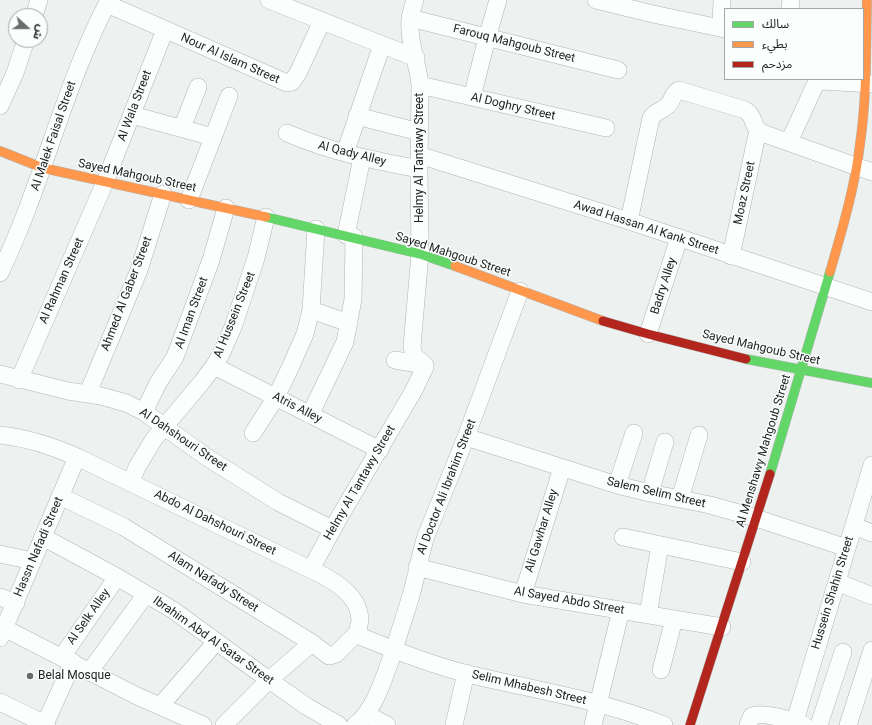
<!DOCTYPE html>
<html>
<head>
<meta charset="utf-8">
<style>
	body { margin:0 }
	#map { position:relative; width:872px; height:725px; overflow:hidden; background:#edf1ef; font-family:Roboto,"Noto Sans Arabic",sans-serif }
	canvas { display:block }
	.legend { position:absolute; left:724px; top:8px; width:140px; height:72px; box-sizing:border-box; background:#fafffd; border:1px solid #a4a7a6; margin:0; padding:5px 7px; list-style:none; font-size:12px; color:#222423 }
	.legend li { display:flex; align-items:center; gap:8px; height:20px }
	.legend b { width:20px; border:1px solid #a4a7a6 }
	.north { position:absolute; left:8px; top:8px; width:40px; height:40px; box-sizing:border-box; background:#fafffd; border:1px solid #a4a7a6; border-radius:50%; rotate:111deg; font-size:11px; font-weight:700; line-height:16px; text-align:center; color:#222423 }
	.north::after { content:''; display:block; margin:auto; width:14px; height:18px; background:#696c6a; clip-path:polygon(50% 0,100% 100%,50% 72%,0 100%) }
</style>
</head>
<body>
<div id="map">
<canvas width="872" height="725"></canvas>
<ul class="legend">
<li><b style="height:5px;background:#63d668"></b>سالك</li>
<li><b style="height:5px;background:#ff974d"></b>بطيء</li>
<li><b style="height:5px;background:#b3261e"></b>مزدحم</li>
</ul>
<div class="north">ش</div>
</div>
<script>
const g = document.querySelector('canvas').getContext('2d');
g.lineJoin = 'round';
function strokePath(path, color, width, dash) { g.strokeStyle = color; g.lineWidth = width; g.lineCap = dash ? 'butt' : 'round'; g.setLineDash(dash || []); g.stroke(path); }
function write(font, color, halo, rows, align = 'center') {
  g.font = font + ' Roboto,sans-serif'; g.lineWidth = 3; g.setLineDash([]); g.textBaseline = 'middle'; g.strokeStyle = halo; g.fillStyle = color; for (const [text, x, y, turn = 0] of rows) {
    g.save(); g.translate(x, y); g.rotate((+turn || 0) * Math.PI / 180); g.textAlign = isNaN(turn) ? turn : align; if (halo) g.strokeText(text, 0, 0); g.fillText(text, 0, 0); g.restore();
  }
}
const street = new Path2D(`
	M 269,0 L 416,58
	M 596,0 L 653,14 L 725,29
	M 107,4 L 287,83 L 292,82 L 298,73 L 322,21
	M 790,9 L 791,0
	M 34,16 L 39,0
	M 410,18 L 618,70
	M 721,28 L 722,0
	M 420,85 L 606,128
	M 472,97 L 487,38 L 498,0
	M 0,106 L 15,73 L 26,40
	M 132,115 L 213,137
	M 357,116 L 419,132
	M 182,128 L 198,87
	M 287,133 C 331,152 372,160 419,169
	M 789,142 L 816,83 L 822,81 L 872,84
	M 345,153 L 382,45
	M 419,155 L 629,221 L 872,302
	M 189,200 L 229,96
	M 629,221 L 651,118 C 656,110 661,112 667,106 C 673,101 672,93 679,90 L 745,110 C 755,116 752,124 758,130 C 760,132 763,133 765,134 L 872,172
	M 346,235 L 362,158
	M 731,256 L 758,130
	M 0,273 C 43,184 63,87 109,0
	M 311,310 L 349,323
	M 648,334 L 679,238
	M 395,360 L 425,365
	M 214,366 L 380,450
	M 0,374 L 68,391 L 101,396 L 126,403 L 144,412 L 205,456 L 278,502 L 332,529
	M 19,380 L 105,182 L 165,30
	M 88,393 L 139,270 L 163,194
	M 144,412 L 158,383 L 175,357 L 211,260 L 226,208
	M 310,415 L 345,342 L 353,299 L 354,237
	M 253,433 L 276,397 L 290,368 L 305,334 L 311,310 L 316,229
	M 0,435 C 27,438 52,446 77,457 L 324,576 C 340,585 359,598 360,619 C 360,623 358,627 358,632 L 362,637 C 396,651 432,665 468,674 C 534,690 601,700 664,725
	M 466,437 L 617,485 L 650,493 L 710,505 L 756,518 L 847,548
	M 131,482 L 137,467 L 154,439 L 202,382 L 214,366 L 221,354 L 233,327 L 256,258 L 266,217
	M 617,485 L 634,433
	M 650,493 L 665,442
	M 60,496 L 124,527 L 312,643 L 329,656 L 336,654 L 358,632
	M 680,499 L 699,435
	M 854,526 L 872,533
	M 43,537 L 117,577 L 173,610 L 269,680 L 306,706 L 339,725
	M 623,537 L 742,562
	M 0,554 L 33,561
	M 417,567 L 523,594 L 722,627
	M 311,569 L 340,516 L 414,390 L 425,367 L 424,364 L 414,356 L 412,346 L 420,254 L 419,169 L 420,85 C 418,63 408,41 410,19 C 411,12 413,6 415,0
	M 837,582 L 872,596
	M 523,594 L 562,468
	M 0,597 L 16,603
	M 648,615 L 660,545
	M 4,628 L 137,696 L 203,725
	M 0,638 L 77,457
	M 62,657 L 117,577
	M 661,670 L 674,619
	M 90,671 L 146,594
	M 0,702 L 47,725
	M 160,706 L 216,642
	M 366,714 L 387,725
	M 795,721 L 872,465
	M 45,724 L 73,662
	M 224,725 L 269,680 L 312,643
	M 355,725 C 375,711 386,672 394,650 C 399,632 406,614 411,595 C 417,575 420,555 426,536 L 466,437 L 520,291
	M 454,725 L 466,673
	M 593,725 L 621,610
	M 748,725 L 752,716 C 762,711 794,721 804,725
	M 819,725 L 843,652
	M 848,725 L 872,650`);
const fast = new Path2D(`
	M 266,217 L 420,254 L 455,266
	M 746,359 L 872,383
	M 770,474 L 830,272`);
const slow = new Path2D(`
	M 0,151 L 43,168 L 266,217
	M 455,266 L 603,321
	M 830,272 C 842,230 855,187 860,144 C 867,96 866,48 867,0`);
const jam = new Path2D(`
	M 603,321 L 648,334 L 746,359
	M 690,725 L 770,474`);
strokePath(street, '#b2b4b3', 18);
strokePath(fast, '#b2b4b3', 10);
strokePath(slow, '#b2b4b3', 10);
strokePath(jam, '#b2b4b3', 10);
strokePath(street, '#fcfdfd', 17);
strokePath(fast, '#63d668', 9);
strokePath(slow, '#ff974d', 9);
strokePath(jam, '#b3261e', 9);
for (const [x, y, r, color] of [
	[30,676,4,"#696c6a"]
]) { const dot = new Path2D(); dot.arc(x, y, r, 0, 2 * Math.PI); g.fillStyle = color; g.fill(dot); strokePath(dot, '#fafffd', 1.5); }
write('12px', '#222423', '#fafffd', [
	["Farouq Mahgoub Street",514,44,14],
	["Nour Al Islam Street",230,59,24],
	["Al Wala Street",135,106,-69],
	["Al Doghry Street",513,107,13],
	["Al Malek Faisal Street",54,136,-71],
	["Al Qady Alley",352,154,14],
	["Helmy Al Tantawy Street",420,158,-90],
	["Sayed Mahgoub Street",137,176,12],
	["Moaz Street",745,193,-78],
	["Awad Hassan Al Kank Street",646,228,18],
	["Sayed Mahgoub Street",453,255,18],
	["Al Rahman Street",62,281,-66],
	["Badry Alley",664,286,-72],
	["Ahmed Al Gaber Street",127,294,-69],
	["Al Iman Street",192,313,-70],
	["Al Hussein Street",235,315,-68],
	["Sayed Mahgoub Street",761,348,13],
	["Atris Alley",297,408,27],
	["Al Dahshouri Street",183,440,34],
	["Al Menshawy Mahgoub Street",764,451,-73],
	["Helmy Al Tantawy Street",360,483,-60],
	["Al Doctor Ali Ibrahim Street",447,487,-69],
	["Salem Selim Street",656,493,13],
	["Abdo Al Dahshouri Street",215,523,26],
	["Ali Gawhar Alley",542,531,-73],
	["Hassn Nafadi Street",39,547,-67],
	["Alam Nafady Street",213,582,32],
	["Hussein Shahin Street",833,593,-73],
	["Al Sayed Abdo Street",569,601,10],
	["Al Selk Alley",89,617,-55],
	["Ibrahim Abd Al Satar Street",213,641,35],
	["Selim Mhabesh Street",529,688,13]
]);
write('12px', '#222423', '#fafffd', [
	["Belal Mosque",38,676]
], 'left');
</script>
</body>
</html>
